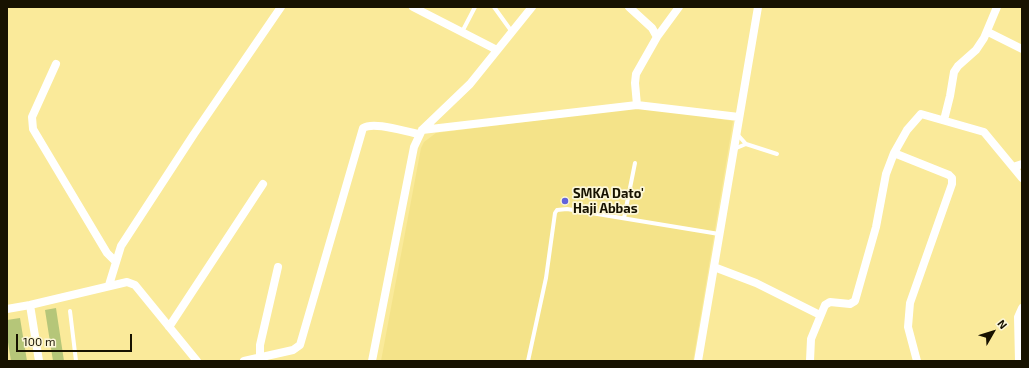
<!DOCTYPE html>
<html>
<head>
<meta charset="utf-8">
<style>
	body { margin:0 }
	#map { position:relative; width:1029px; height:368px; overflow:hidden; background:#faea9a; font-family:"Exo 2",sans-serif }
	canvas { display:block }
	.frame { position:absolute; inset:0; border:8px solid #171200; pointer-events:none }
	.north { position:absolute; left:973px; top:312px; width:40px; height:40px; -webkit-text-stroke:3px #fcf7d8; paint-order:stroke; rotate:51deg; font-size:11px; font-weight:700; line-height:16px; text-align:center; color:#171200 }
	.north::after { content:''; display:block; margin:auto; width:14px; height:18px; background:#171200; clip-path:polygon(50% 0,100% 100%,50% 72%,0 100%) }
	.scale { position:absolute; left:16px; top:334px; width:116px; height:18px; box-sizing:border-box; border:2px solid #171200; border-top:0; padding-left:5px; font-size:12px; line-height:14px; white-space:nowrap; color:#171200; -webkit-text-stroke:3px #fcf7d8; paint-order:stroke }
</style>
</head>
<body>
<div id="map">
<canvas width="1029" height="368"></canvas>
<div class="frame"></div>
<div class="north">N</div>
<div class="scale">100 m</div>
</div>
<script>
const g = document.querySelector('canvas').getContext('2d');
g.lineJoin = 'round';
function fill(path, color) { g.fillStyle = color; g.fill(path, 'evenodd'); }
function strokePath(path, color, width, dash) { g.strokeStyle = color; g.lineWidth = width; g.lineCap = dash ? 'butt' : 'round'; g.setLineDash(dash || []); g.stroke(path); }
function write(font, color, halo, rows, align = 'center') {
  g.font = font + ' "Exo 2",sans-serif'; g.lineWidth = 3.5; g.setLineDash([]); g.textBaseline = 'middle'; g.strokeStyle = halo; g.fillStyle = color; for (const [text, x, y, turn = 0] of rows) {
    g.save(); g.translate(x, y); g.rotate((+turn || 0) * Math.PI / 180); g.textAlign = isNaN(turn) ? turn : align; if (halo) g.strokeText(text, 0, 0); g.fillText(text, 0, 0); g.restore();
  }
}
fill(new Path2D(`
	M 643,107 L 733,121 L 693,361 L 381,361 L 421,148 L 424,142 L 436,133 Z`), '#f4e389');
fill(new Path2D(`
	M 56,308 L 64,361 L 53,361 L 45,310 Z
	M 20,318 L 27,361 L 11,361 L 7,336 L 7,320 Z`), '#b5c679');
strokePath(new Path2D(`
	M 494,7 L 512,32
	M 462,32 L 475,7
	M 737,134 L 746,144
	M 734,149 L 746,144 L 777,154
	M 624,218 L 635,163
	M 70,311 L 76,361
	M 528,361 L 546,278 L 555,213 L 557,210 L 567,209 L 719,234`), '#fff', 4);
strokePath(new Path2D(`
	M 413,7 L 497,50
	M 629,7 L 652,28 L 657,37 L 636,74 L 635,83 L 637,105
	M 988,32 L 1022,49
	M 657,37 L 679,7
	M 56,64 L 32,117 L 33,129 L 107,253 L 116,262
	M 944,120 L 950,96 L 954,72 L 958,66 L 976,50 L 984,38 L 997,7
	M 422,130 L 637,105 L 739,117
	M 1013,167 L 1022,164
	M 714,267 L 756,283 L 820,315
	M 109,285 L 121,246 L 194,134 L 281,7
	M 30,305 L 39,361
	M 7,309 L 30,305 L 127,282 L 135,285 L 197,361
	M 169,327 L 263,184
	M 260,357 L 260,345 L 278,267
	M 244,361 L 293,350 L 300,345 L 363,128 C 374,121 406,132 419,134
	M 372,361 L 414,147 L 422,130 L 470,84 L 532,7
	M 698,361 L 758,7
	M 810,361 L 811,339 L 825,305 L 830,302 L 850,304 L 855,301 L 876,227 L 886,174 L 894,153
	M 917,361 L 908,327 L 910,303 L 952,184 L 952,178 L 949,175 L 894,153 L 907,130 L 921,114 L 984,132 L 1022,178
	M 1019,361 L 1018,317 L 1022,308`), '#fff', 8);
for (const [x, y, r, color] of [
	[565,201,4,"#6263db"]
]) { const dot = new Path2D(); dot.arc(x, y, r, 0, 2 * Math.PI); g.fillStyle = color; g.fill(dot); strokePath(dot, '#fcf7d8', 1.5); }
write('bold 13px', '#171200', '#fcf7d8', [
	["SMKA Dato'",573,194],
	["Haji Abbas",573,209]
], 'left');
</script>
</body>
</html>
